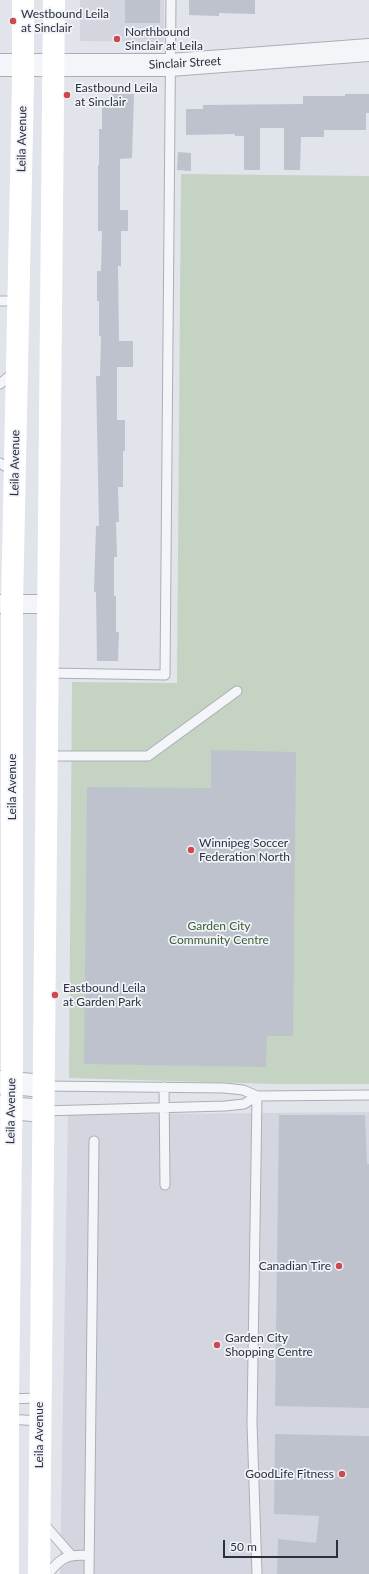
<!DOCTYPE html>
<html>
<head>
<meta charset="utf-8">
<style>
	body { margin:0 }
	#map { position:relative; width:369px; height:1574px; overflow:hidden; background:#e1e4ea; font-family:Lato,sans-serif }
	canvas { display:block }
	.scale { position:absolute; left:223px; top:1540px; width:115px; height:18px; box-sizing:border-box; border:2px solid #2a3041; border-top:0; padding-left:5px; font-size:12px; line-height:14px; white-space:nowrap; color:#2a3041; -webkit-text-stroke:3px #f1f3f7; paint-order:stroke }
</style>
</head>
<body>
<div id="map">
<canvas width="369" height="1574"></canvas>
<div class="scale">50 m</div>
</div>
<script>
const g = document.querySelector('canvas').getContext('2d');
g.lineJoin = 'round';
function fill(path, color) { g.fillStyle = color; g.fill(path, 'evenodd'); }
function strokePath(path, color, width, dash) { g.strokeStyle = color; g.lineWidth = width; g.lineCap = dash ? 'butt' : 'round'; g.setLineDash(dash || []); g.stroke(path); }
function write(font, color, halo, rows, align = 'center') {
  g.font = font + ' Lato,sans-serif'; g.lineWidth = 3.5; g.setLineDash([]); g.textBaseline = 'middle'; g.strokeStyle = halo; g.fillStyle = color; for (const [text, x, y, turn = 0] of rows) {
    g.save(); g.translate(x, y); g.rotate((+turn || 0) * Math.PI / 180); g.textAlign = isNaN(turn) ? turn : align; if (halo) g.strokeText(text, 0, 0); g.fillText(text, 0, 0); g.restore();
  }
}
fill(new Path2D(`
	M 80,0 L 164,0 L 164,42 L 80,41 Z
	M 369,1112 L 369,1574 L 60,1574 L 68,1115 Z`), '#d3d6df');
fill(new Path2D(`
	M 181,174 L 369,176 L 369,1084 L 274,1084 L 69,1078 L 72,682 L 177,683 Z`), '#c5d3c2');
fill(new Path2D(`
	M 125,0 L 160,0 L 160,23 L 125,23 Z
	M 189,0 L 255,0 L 255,14 L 219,13 L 219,16 L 189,15 Z
	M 112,94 L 134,94 L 132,158 L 120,159 L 120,210 L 128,210 L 128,231 L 121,231 L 121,266 L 118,266 L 119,341 L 133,341 L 133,367 L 117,367 L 117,420 L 125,420 L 125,451 L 123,451 L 123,487 L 118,487 L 119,522 L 116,522 L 117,557 L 114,557 L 114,596 L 116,596 L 116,632 L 119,632 L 118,661 L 97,661 L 96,592 L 94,592 L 96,526 L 99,526 L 96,376 L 100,376 L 101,336 L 99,336 L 99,301 L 97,301 L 97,271 L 101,271 L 102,231 L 98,231 L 98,165 L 99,165 L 99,129 L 102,129 L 102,107 L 112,107 Z
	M 345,94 L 369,94 L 369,113 L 366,113 L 366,130 L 324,130 L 324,137 L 301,137 L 300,170 L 284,170 L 284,128 L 260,128 L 260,170 L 244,170 L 244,136 L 235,136 L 235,134 L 186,135 L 186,109 L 203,109 L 203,105 L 303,104 L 303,96 L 345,96 Z
	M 178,152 L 191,153 L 191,171 L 177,170 Z
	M 211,750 L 296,752 L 293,1036 L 267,1036 L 266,1067 L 84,1064 L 87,787 L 211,788 Z
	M 279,1115 L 365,1115 L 367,1164 L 369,1164 L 369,1408 L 275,1406 Z
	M 275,1434 L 369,1436 L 369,1574 L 277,1574 L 278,1539 L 316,1543 L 319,1516 L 274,1514 Z`), '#bec2cc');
const service = new Path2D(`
	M 0,301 L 19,301
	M 0,384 L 14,372
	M 0,463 L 14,472
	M 48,673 L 165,675 L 171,0
	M 47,756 L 148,756 L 237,691
	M 44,1086 L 224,1088 L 243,1090 L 257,1096 L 369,1095
	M 164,1087 L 165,1185
	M 257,1096 L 252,1423 L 257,1574
	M 42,1111 L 225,1106 L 244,1104 L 257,1096
	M 7,1399 L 39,1398
	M 7,1419 L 40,1421
	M 43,1523 L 71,1555
	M 48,1574 C 62,1556 67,1555 89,1555
	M 89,1574 L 94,1141`);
const minor = new Path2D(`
	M 0,604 L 49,604`);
const tertiary = new Path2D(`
	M 0,65 L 170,65 L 369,50
	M 0,1082 L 43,1086
	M 0,1107 L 42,1111`);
strokePath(service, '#aaaeb7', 11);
strokePath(minor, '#aaaeb7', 20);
strokePath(tertiary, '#aaaeb7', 24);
strokePath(service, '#f4f5f8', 9);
strokePath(minor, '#f4f5f8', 18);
strokePath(tertiary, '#f4f5f8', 22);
strokePath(new Path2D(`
	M 8,1574 L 8,1399 L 12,1060 L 12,604 L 23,82 L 23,0
	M 39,1574 L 54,0`), '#fff', 22);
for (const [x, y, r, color] of [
	[13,21,4,"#cd484f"],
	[117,39,4,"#cd484f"],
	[67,95,4,"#cd484f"],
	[191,850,4,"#cd484f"],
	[55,995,4,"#cd484f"],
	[339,1266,4,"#cd484f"],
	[217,1345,4,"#cd484f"],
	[342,1474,4,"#cd484f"]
]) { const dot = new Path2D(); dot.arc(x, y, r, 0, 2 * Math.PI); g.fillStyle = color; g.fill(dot); strokePath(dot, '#f1f3f7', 1.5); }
write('12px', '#2a3041', '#f1f3f7', [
	["Westbound Leila",21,14],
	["at Sinclair",21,28],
	["Northbound",125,32],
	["Sinclair at Leila",125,46],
	["Eastbound Leila",75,88],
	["at Sinclair",75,102],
	["Winnipeg Soccer",199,843],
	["Federation North",199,857],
	["Eastbound Leila",63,988],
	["at Garden Park",63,1002],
	["Canadian Tire",331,1266,"right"],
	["Garden City",225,1338],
	["Shopping Centre",225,1352],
	["GoodLife Fitness",334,1474,"right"]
], 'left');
write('12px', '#2a3041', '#f1f3f7', [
	["Sinclair Street",185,63,-3],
	["Leila Avenue",22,139,-89],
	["Leila Avenue",15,463,-89],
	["Leila Avenue",12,787,-90],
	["Leila Avenue",11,1111,-89],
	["Leila Avenue",39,1435,-90]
]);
write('12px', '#3a5d37', '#f1f3f7', [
	["Garden City",219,926],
	["Community Centre",219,940]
]);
</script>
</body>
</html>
